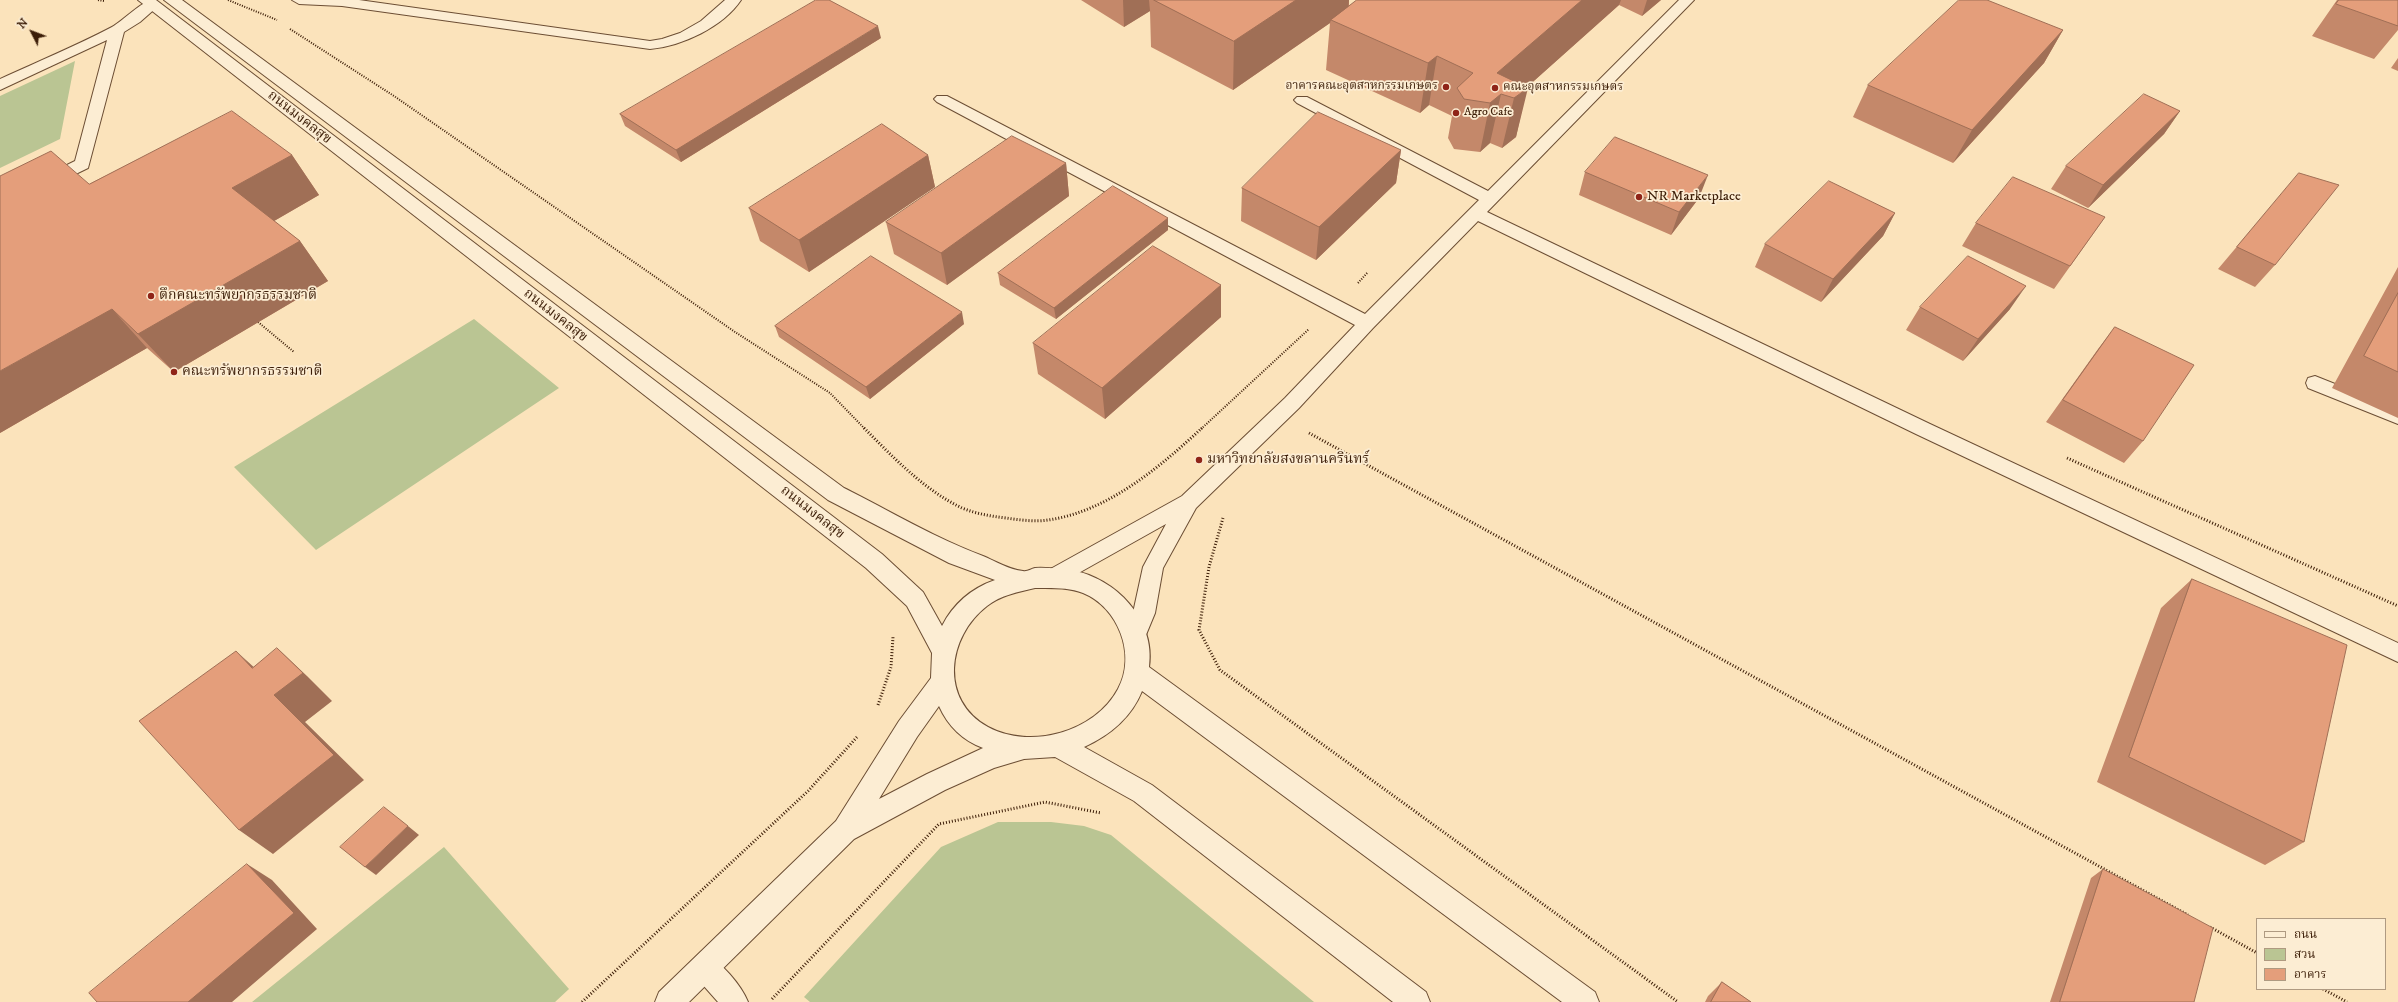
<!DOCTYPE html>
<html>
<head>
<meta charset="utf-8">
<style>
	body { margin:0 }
	#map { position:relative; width:2398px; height:1002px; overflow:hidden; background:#fbe3bb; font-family:"IM FELL DW Pica","Noto Serif Thai",serif }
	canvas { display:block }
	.legend { position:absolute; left:2256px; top:918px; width:130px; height:72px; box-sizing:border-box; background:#fcedd3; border:1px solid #af9a81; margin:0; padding:5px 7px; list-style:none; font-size:12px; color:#3c1d07 }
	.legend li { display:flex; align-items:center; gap:8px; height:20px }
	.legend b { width:20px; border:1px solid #af9a81 }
	.north { position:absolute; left:12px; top:12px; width:40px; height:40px; -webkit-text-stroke:3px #fcedd3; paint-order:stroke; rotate:312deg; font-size:11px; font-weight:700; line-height:16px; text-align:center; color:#3c1d07 }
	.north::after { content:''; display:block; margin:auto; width:14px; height:18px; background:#3c1d07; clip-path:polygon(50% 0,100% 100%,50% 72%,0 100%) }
</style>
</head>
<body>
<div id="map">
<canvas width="2398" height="1002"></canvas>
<ul class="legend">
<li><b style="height:5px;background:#fcedd3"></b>ถนน</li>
<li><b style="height:11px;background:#bac593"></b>สวน</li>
<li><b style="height:11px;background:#e49e7b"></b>อาคาร</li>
</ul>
<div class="north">N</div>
</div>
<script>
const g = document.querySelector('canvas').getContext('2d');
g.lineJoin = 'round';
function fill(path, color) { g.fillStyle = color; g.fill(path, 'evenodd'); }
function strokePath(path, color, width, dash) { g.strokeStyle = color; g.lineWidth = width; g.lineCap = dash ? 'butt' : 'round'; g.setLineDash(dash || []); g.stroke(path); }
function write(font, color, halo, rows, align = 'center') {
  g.font = font + ' "IM FELL DW Pica","Noto Serif Thai",serif'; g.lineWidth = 3.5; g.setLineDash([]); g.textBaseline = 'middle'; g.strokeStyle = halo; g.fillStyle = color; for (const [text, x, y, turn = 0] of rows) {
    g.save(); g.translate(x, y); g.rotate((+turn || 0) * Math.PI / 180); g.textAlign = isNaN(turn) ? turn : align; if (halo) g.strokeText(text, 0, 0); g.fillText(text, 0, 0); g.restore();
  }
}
fill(new Path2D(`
	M 75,61 L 60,139 L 0,168 L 0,96 Z
	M 474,319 L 559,388 L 316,550 L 234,467 Z
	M 998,822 L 1051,822 L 1084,826 L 1111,835 L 1314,1002 L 810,1002 L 804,997 L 941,847 Z
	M 444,847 L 569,989 L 555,1002 L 252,1002 Z`), '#bac593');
const service = new Path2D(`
	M 153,0 L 159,4 L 157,7 L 140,22 L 124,32 L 88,168 L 0,211 L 0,198 L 75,161 L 107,40 L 0,90 L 0,79 C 37,62 76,46 112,27 C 123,21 143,0 153,0 Z
	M 292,0 L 359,0 L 650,41 L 662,39 L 680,33 L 701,21 L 725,0 L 741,0 C 723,27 682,46 650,49 L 342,6 L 299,4 Z
	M 1679,0 L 1694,0 L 1487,212 L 1930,424 L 2398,643 L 2398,662 L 1916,434 L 1478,221 L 1373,328 L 1299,408 L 1196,508 L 1163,568 L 1155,613 L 1143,642 L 1135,644 L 1127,642 L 1124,635 L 1133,613 L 1143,567 L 1166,524 L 1059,584 L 1052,587 L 1045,584 L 1042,578 L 1045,572 L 1182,496 L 1285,398 L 1355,325 L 937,102 L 934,99 L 937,96 L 947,96 L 1365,314 L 1479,200 L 1297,103 L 1294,100 L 1297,97 L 1307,97 L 1488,191 Z
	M 2315,376 L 2398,409 L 2398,424 L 2308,388 L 2306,383 L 2308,378 Z
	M 704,954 C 721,961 741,985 748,1002 L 718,1002 L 695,976 L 691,967 L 695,958 Z`);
const minor = new Path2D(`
	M 138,0 L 156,0 L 882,554 L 923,592 L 942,626 C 953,604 972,588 995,580 L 949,563 L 828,500 L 164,0 L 182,0 L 844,488 C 890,511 935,538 983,556 C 995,561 1010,570 1023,571 C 1027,572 1031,569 1035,568 C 1046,567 1060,569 1071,570 C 1116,578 1156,620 1149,667 L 1595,992 L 1599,1002 L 1562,1002 L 1142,691 C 1131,718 1110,735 1084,747 L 1152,785 L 1426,992 L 1430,1002 L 1393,1002 L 1134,801 L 1055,757 L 1024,759 L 994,768 L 945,790 L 854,839 L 689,1002 L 655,1002 L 659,992 L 836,821 L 899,721 L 931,678 L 932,653 L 907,606 L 866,568 ZM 1035,588 C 1050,588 1068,587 1083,593 C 1118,607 1137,655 1118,689 C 1095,732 1031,750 988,727 C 939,700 947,637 987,606 C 1001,595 1018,592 1035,588 ZM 939,706 C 948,726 962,740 983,748 L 927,774 L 879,799 L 917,737 Z`);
strokePath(service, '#6c4e34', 2);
strokePath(minor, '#6c4e34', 2);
strokePath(new Path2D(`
	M 98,0 L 104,1
	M 228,0 L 277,20
	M 290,29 L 394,96 L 735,332 L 830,393 L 865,429
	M 1358,283 L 1368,272
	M 258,322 L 294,352
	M 1201,429 L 1309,329`), '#3c1d07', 2, [1, 1.5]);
strokePath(new Path2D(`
	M 864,428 C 893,457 924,490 962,508 C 977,514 990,516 1006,518 C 1020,520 1035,522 1048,520 C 1107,512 1160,467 1202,428
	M 1309,433 L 2188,915
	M 2067,458 L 2398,606
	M 1223,518 L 1209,567 L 1199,630 L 1220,670 L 1678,1002
	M 878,705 L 891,667 L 893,637
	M 2210,927 L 2257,953
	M 2323,989 L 2347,1002
	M 772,999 L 939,824 L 1045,802 L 1101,813
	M 582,1002 L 808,791 L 858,736`), '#3c1d07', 3, [1, 2]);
fill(service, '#fcedd3');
fill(minor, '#fcedd3');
fill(new Path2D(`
	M 1081,0 L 1349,0 L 1349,6 L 1357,0 L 1661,0 L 1642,16 L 1619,5 L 1527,87 L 1516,137 L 1502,148 L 1490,143 L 1480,152 L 1454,149 L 1448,138 L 1452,116 L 1429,105 L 1420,113 L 1326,70 L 1330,23 L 1233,90 L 1151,47 L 1150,11 L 1124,27 Z
	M 2337,0 L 2398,0 L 2398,30 L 2374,59 L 2312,36 Z
	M 2063,30 L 2044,63 L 1953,163 L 1853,117 L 1868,85 Z
	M 881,38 L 681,162 L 625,126 L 620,114 Z
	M 2398,58 L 2398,71 L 2391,68 Z
	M 2180,111 L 2164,134 L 2088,208 L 2051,189 L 2066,166 Z
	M 1401,150 L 1396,183 L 1316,260 L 1241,221 L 1242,188 Z
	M 292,155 L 319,195 L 274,221 L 300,241 L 328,281 L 174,372 L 147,348 L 0,433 L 89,184 Z
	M 928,155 L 935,187 L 809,272 L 760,241 L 749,208 Z
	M 1066,163 L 1069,196 L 947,285 L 894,254 L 886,222 Z
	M 1585,172 L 1699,198 L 1671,235 L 1579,195 Z
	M 2299,173 L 2275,265 L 2255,287 L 2218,269 Z
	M 1895,213 L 1883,236 L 1821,302 L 1755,267 L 1765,244 Z
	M 2105,217 L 2054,289 L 1962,246 L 1976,223 Z
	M 1168,218 L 1168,230 L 1056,319 L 1000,285 L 998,273 Z
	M 2398,267 L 2398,418 L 2332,388 Z
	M 1221,285 L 1221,317 L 1105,419 L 1038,374 L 1033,343 Z
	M 1920,307 L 2010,309 L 1963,361 L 1906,330 Z
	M 964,324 L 870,399 L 779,337 L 775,326 Z
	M 2115,327 L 2143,441 L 2124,463 L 2046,422 L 2098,349 Z
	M 2192,579 L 2304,842 L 2265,865 L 2097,782 L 2161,608 Z
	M 2103,869 L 2194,1002 L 2050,1002 L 2091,878 Z
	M 1722,982 L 1751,1002 L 1705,1002 L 1708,996 Z`), '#c4886a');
fill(new Path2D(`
	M 1123,0 L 1149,0 L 1150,11 L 1124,27 Z
	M 1296,0 L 1349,0 L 1348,11 L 1331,20 L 1330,23 L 1233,90 L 1234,41 Z
	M 1582,0 L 1621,0 L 1619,5 L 1516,97 L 1528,88 L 1516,137 L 1502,148 L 1514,98 L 1501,94 L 1490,143 L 1480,152 L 1490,103 L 1497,73 Z
	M 1647,0 L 1661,0 L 1642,16 Z
	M 878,26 L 881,38 L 681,162 L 676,150 Z
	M 2063,30 L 2044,63 L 1953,163 L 1972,130 Z
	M 1437,56 L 1429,105 L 1420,113 L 1428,63 Z
	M 2180,111 L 2164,134 L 2088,208 L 2103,185 Z
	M 1401,150 L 1396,183 L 1316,260 L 1319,227 Z
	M 292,155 L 319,195 L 262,228 L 232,188 Z
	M 928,155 L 935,187 L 809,272 L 799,240 Z
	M 1066,163 L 1069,196 L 947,285 L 941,253 Z
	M 1708,175 L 1699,198 L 1671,235 L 1679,212 Z
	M 1895,213 L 1883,236 L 1821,302 L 1833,279 Z
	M 1168,218 L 1168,230 L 1056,319 L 1054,308 Z
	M 300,241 L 328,281 L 174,372 L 138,334 Z
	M 1221,285 L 1221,317 L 1105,419 L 1102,388 Z
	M 2026,286 L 2010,309 L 1963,361 L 1978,339 Z
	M 112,309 L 147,348 L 0,433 L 0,371 Z
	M 962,312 L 964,324 L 870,399 L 866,387 Z
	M 277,648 L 307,676 L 332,701 L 305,722 L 364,780 L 273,854 L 239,830 L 274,695 L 252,668 L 236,651 L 267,679 Z
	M 408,826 L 419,835 L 376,875 L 365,867 Z
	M 247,864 L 272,880 L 317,929 L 232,1002 L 188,1002 Z`), '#a06f56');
const building = new Path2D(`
	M 816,0 L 829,0 L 878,26 L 676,150 L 620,114 Z
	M 1154,0 L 1296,0 L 1234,41 Z
	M 1357,0 L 1582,0 L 1497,73 L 1528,88 L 1514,98 L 1501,94 L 1490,103 L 1464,99 L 1457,88 L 1473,73 L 1437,56 L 1428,63 L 1331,20 Z
	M 1959,0 L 1987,0 L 2063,30 L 1972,130 L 1868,85 Z
	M 2339,0 L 2398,0 L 2398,26 L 2336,4 Z
	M 2144,94 L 2180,111 L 2103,185 L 2066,166 Z
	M 232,111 L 292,155 L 232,188 L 300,241 L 138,334 L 112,309 L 0,371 L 0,176 L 51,151 L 89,184 Z
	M 1318,112 L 1401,150 L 1319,227 L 1242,188 Z
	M 882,124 L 928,155 L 799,240 L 749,208 Z
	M 1012,136 L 1066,163 L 941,253 L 886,222 Z
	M 1615,137 L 1708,175 L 1679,212 L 1585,172 Z
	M 2299,173 L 2339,185 L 2275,265 L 2237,247 Z
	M 2013,177 L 2105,217 L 2070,266 L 1976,223 Z
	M 1829,181 L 1895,213 L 1833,279 L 1765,244 Z
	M 1113,186 L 1168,218 L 1054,308 L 998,273 Z
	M 1153,246 L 1221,285 L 1102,388 L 1033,343 Z
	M 871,256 L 962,312 L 866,387 L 775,326 Z
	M 1968,256 L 2026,286 L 1978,339 L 1920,307 Z
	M 2398,293 L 2398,372 L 2364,356 Z
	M 2115,327 L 2194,365 L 2143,441 L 2063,400 Z
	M 2192,579 L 2347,645 L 2304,842 L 2129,757 Z
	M 277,648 L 303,673 L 274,695 L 334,755 L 239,830 L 139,721 L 236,651 L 252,668 Z
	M 384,807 L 408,826 L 365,867 L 340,847 Z
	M 247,864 L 294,913 L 188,1002 L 97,1002 L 89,993 Z
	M 2103,869 L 2213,928 L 2194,1002 L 2060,1002 Z
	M 1722,982 L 1751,1002 L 1711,1002 Z`);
fill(building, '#e49e7b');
strokePath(building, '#a06f56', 1);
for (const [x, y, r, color] of [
	[1446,87,4,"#8f2418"],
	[1495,88,4,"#8f2418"],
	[1456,113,4,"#8f2418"],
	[1639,197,4,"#8f2418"],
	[151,296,4,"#8f2418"],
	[174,372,4,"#8f2418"],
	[1199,460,4,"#8f2418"]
]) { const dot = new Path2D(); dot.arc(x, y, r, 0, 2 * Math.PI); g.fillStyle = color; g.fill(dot); strokePath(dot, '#fcedd3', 1.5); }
write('12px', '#3c1d07', '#fcedd3', [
	["อาคารคณะอุตสาหกรรมเกษตร",1438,87,"right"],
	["คณะอุตสาหกรรมเกษตร",1503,88],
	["Agro Cafe",1464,113]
], 'left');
write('14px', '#3c1d07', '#fcedd3', [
	["ถนนมงคลสุข",299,118,38],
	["ถนนมงคลสุข",555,316,38],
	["ถนนมงคลสุข",812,513,38]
]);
write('14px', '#3c1d07', '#fcedd3', [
	["NR Marketplace",1647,197],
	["ตึกคณะทรัพยากรธรรมชาติ",159,296],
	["คณะทรัพยากรธรรมชาติ",182,372],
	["มหาวิทยาลัยสงขลานครินทร์",1207,460]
], 'left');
</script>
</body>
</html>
